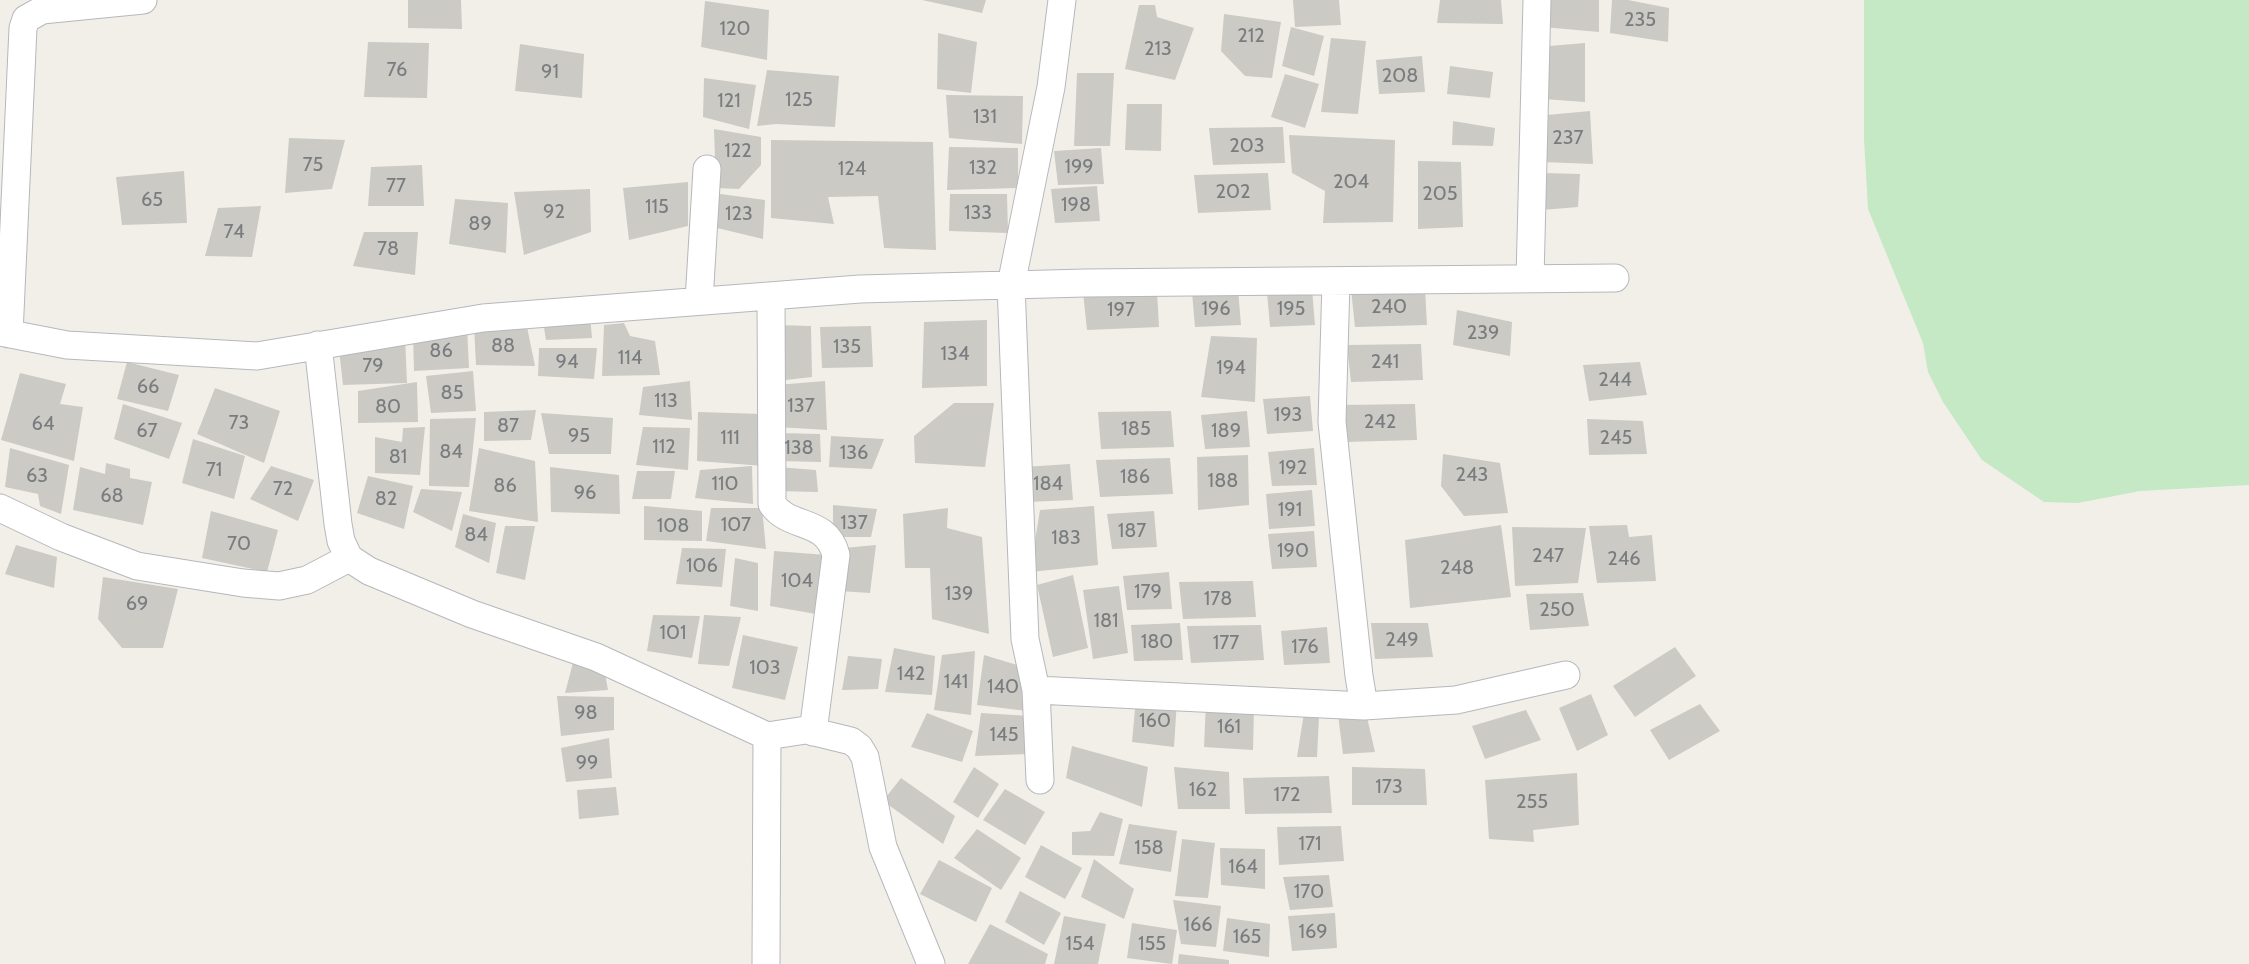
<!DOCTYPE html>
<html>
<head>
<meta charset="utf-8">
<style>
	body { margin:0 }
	canvas { display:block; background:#f1efe8 }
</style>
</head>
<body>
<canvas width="2249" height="964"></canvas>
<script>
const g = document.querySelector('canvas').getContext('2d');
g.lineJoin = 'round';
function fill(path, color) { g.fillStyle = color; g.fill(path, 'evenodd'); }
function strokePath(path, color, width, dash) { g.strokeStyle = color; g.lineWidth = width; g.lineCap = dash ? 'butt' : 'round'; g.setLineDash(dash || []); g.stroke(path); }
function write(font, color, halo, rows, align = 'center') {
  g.font = font + ' Cabin,sans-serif'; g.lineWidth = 6; g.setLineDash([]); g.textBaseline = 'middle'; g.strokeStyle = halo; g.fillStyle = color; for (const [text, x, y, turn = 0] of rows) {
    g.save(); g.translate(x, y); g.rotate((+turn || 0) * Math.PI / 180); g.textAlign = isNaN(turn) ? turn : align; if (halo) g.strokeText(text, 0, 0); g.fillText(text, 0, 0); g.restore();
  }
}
fill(new Path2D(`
	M 1864,0 L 2249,0 L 2249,485 L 2140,491 L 2078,503 L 2044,502 L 1982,460 L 1943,402 L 1928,372 L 1923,343 L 1868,209 L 1864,139 Z`), '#c5e8c5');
fill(new Path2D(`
	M 408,0 L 461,0 L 462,29 L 408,28 Z
	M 922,0 L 986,0 L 982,13 Z
	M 1293,0 L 1339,0 L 1341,25 L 1295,27 Z
	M 1440,0 L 1501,0 L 1503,24 L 1437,23 Z
	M 1541,0 L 1599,0 L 1599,32 L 1543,27 Z
	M 1612,0 L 1628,0 L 1669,8 L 1668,42 L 1610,33 Z
	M 705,1 L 769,10 L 767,60 L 701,47 Z
	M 1139,5 L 1155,5 L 1157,17 L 1194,28 L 1175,80 L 1125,69 Z
	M 1224,14 L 1281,22 L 1272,78 L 1245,76 L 1221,51 Z
	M 1291,27 L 1324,36 L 1314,76 L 1282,66 Z
	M 938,33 L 977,42 L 971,93 L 937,89 Z
	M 1331,38 L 1366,41 L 1358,114 L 1321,112 Z
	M 368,42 L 429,43 L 427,98 L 364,97 Z
	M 1585,43 L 1585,102 L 1543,99 L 1549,46 Z
	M 520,44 L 584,54 L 582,98 L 515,91 Z
	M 1422,56 L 1425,92 L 1379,94 L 1376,60 Z
	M 1450,66 L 1493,72 L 1490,98 L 1447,94 Z
	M 767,70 L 839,76 L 835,127 L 776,124 L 757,126 Z
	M 1077,73 L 1114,73 L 1110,146 L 1074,146 Z
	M 1285,74 L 1319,84 L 1305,128 L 1271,117 Z
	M 704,78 L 756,85 L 749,129 L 703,117 Z
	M 946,95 L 1023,96 L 1022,144 L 949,138 Z
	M 1127,104 L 1162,104 L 1161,151 L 1125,150 Z
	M 1590,111 L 1593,164 L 1543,162 L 1547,115 Z
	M 1453,121 L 1495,128 L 1493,146 L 1452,145 Z
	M 1283,127 L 1285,163 L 1213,165 L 1209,128 Z
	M 714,129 L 761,137 L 761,165 L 739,189 L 716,188 Z
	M 1289,135 L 1395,140 L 1393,222 L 1323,223 L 1325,191 L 1292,173 Z
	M 289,138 L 345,140 L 332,189 L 285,193 Z
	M 771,140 L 933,142 L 936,250 L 884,248 L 878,196 L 828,197 L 834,224 L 771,218 Z
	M 949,147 L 1018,148 L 1018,188 L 947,190 Z
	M 1101,148 L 1104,184 L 1058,185 L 1054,151 Z
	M 1418,161 L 1461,162 L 1463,227 L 1418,229 Z
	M 422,165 L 424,206 L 368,206 L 371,167 Z
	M 184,171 L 187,223 L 122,225 L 116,177 Z
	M 1268,173 L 1271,210 L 1198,213 L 1194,175 Z
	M 1543,173 L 1580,174 L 1578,207 L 1542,210 Z
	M 688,182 L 688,226 L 629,240 L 623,188 Z
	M 1097,186 L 1100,221 L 1055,223 L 1051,189 Z
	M 590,189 L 591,232 L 524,255 L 514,192 Z
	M 713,193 L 765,200 L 763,239 L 713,227 Z
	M 950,194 L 1007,194 L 1008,233 L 949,231 Z
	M 455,199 L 508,203 L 506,253 L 449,244 Z
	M 261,206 L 252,257 L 205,256 L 218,208 Z
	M 364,232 L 418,232 L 415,275 L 353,266 Z
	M 1425,288 L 1427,325 L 1355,327 L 1351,289 Z
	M 1238,289 L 1241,325 L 1195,327 L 1192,292 Z
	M 1312,289 L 1315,325 L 1270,327 L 1267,292 Z
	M 1157,291 L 1159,327 L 1087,330 L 1083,292 Z
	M 1457,310 L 1512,322 L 1510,356 L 1453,345 Z
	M 590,315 L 592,338 L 546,340 L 543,321 Z
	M 987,320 L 987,386 L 922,388 L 924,322 Z
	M 526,322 L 535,366 L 476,365 L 474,326 Z
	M 624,323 L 630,336 L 655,341 L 660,375 L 602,376 L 604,325 Z
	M 775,325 L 811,326 L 812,377 L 777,381 Z
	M 871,326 L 873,367 L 822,368 L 820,327 Z
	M 467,327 L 469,368 L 414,371 L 413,334 Z
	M 1211,336 L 1257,338 L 1255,402 L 1201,397 Z
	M 405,337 L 407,383 L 343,385 L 339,349 Z
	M 1421,344 L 1423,380 L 1351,382 L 1347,345 Z
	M 539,348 L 597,348 L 594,379 L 538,376 Z
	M 127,362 L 179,375 L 168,411 L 117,399 Z
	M 1640,362 L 1647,395 L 1589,401 L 1583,365 Z
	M 473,371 L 476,411 L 431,413 L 426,376 Z
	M 20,373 L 66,384 L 60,404 L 83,407 L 74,461 L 1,440 Z
	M 690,381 L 692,420 L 639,415 L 643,387 Z
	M 825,381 L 827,430 L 778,427 L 776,385 Z
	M 417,382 L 418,422 L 358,423 L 358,391 Z
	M 215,388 L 280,411 L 264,463 L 197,434 Z
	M 1310,396 L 1313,431 L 1267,434 L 1263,399 Z
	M 954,403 L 994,403 L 985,467 L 915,463 L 914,436 Z
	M 123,404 L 182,423 L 169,459 L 114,439 Z
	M 1415,404 L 1417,440 L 1345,442 L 1341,405 Z
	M 536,410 L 531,440 L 484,441 L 484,412 Z
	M 1171,411 L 1174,447 L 1101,449 L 1098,412 Z
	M 1247,411 L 1250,447 L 1205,449 L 1201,415 Z
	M 698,412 L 763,414 L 765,466 L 697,461 Z
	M 541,413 L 613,418 L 611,454 L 549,454 Z
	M 476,418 L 469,487 L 429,486 L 430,419 Z
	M 1587,419 L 1643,421 L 1647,454 L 1589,455 Z
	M 425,427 L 420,475 L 375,473 L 375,437 L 402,442 L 403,428 Z
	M 643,427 L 690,428 L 688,470 L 636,465 Z
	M 778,433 L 820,434 L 821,462 L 778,461 Z
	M 831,436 L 884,439 L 872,469 L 829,467 Z
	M 193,439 L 245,456 L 234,499 L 182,483 Z
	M 10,448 L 69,465 L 61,514 L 40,506 L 38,494 L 5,487 Z
	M 479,448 L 535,461 L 538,522 L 469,511 Z
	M 1314,448 L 1317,485 L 1272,486 L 1268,452 Z
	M 1443,454 L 1500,463 L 1508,513 L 1464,516 L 1441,486 Z
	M 1248,455 L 1249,505 L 1198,510 L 1197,457 Z
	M 1170,458 L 1173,494 L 1100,497 L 1096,460 Z
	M 106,463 L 130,469 L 130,478 L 152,482 L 143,525 L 73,510 L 80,467 L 105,474 Z
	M 1070,464 L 1073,500 L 1027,502 L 1024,467 Z
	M 271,466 L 314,480 L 298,521 L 250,499 Z
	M 752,466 L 753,504 L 695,498 L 700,470 Z
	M 550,467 L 619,475 L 620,514 L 551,512 Z
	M 777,467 L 816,470 L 818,492 L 776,491 Z
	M 637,471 L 675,471 L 671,499 L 632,499 Z
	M 368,476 L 413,486 L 404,529 L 357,513 Z
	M 421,489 L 462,492 L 452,531 L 413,512 Z
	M 1312,490 L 1315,526 L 1269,529 L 1266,494 Z
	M 833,505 L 877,509 L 871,537 L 833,537 Z
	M 644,506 L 702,511 L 702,541 L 644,540 Z
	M 1094,506 L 1098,565 L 1030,572 L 1040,510 Z
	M 711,508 L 762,508 L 766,549 L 706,541 Z
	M 948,508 L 947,528 L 982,537 L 989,634 L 932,619 L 930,568 L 905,568 L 903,514 Z
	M 211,511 L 278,530 L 267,572 L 202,558 Z
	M 1154,511 L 1157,547 L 1112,549 L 1107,514 Z
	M 463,514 L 496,523 L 489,563 L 455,547 Z
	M 1501,525 L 1511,597 L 1410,608 L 1405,540 Z
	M 1627,525 L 1629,537 L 1652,535 L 1656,581 L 1597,583 L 1589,526 Z
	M 505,526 L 535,526 L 525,580 L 496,573 Z
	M 1512,527 L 1586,528 L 1578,583 L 1515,586 Z
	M 1314,531 L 1317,567 L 1272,569 L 1268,534 Z
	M 16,545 L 57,557 L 54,588 L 5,574 Z
	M 876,545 L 870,593 L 839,591 L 844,548 Z
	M 682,548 L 726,549 L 722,587 L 676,584 Z
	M 774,551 L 827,555 L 816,614 L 770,606 Z
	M 735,558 L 758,563 L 758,611 L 730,606 Z
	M 1169,572 L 1172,609 L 1127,610 L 1123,576 Z
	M 1073,575 L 1088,648 L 1053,657 L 1037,585 Z
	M 103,577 L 178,589 L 163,648 L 122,648 L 98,619 Z
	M 1253,581 L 1256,617 L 1183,619 L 1179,582 Z
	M 1119,586 L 1128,653 L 1093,659 L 1083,590 Z
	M 1583,593 L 1589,626 L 1530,630 L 1526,594 Z
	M 653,615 L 700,616 L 692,658 L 647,651 Z
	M 704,615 L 741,617 L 729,666 L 698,664 Z
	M 1180,623 L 1183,660 L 1134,661 L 1131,625 Z
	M 1371,623 L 1428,623 L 1433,657 L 1375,659 Z
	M 1261,625 L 1264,660 L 1191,663 L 1187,626 Z
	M 1327,627 L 1330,663 L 1284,665 L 1281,631 Z
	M 743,635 L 798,647 L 785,700 L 732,688 Z
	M 1675,647 L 1696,676 L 1635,717 L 1613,686 Z
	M 894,648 L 935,656 L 932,695 L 885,692 Z
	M 975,651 L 971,715 L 934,710 L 942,655 Z
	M 575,655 L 604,668 L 608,690 L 565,693 Z
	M 984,655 L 1027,668 L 1027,711 L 977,705 Z
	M 848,656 L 882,659 L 878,689 L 842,690 Z
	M 1591,694 L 1608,735 L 1577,751 L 1559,708 Z
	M 557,696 L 614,697 L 614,730 L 561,736 Z
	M 1136,698 L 1177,700 L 1174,747 L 1132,742 Z
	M 1206,703 L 1254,708 L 1253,750 L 1204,747 Z
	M 1700,704 L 1720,731 L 1669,760 L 1650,730 Z
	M 1526,710 L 1541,740 L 1485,759 L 1472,726 Z
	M 927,713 L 973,731 L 962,762 L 911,747 Z
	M 981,713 L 1030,716 L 1029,754 L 975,756 Z
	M 1304,713 L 1319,716 L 1317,757 L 1297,757 Z
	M 1366,713 L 1375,752 L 1343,754 L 1338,715 Z
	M 609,738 L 612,778 L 566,782 L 561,748 Z
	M 1072,746 L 1148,767 L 1142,807 L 1066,778 Z
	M 974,767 L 999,784 L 978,818 L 953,802 Z
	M 1174,767 L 1229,772 L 1230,809 L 1178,809 Z
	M 1352,767 L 1425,769 L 1427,805 L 1352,805 Z
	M 1577,773 L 1579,825 L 1533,830 L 1534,842 L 1489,839 L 1485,780 Z
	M 1329,776 L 1332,813 L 1245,814 L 1243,778 Z
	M 901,778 L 955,816 L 943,844 L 883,801 Z
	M 616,787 L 619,815 L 579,819 L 577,790 Z
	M 1005,789 L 1045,812 L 1025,845 L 983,820 Z
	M 1100,812 L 1123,819 L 1114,856 L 1072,855 L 1072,832 L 1090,831 Z
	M 1129,824 L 1177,831 L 1171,872 L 1119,864 Z
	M 1341,826 L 1344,861 L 1279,865 L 1277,827 Z
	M 977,829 L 1021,858 L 1001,890 L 954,858 Z
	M 1182,839 L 1215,843 L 1208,898 L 1175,896 Z
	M 1041,845 L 1082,868 L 1065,899 L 1025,877 Z
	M 1220,848 L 1265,849 L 1265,889 L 1221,885 Z
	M 1094,859 L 1134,889 L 1124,919 L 1081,897 Z
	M 939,860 L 992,888 L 976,922 L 920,894 Z
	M 1329,875 L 1333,907 L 1290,910 L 1283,877 Z
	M 1020,891 L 1061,913 L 1044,945 L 1005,922 Z
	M 1173,900 L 1221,906 L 1216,947 L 1181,944 Z
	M 1335,913 L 1337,948 L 1292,951 L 1288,916 Z
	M 1064,916 L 1106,924 L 1098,964 L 1054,964 Z
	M 1227,918 L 1270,924 L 1269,957 L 1223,951 Z
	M 1132,923 L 1177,930 L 1172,964 L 1127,958 Z
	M 990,924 L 1048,954 L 1045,964 L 968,964 Z
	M 1179,954 L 1229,960 L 1229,964 L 1178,964 Z`), '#cccac5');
const minor = new Path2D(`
	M 1062,0 L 1051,87 L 1011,285 L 1025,639 L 1036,690 L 1364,706
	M 1530,279 L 1537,0
	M 1336,281 L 1332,422 L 1359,676 L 1364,706 L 1456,700 L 1566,675
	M 771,297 L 772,504 C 790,530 826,517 836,555 L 813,732
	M 699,301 L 707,169
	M 0,332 L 67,345 L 257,356 L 483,318 L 860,289 L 1085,283 L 1615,278
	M 9,334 L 23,28 L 26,19 L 42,10 L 143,0
	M 318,345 L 338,524 L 341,541 L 349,558 L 369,571 L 472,614 L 596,657 L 767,736 L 806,730 L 851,741 L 859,747 L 865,757 L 883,847 L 931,964
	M 0,508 L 61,537 L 137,566 L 243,583 L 279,586 L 307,580 L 349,558
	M 1036,690 L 1040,780
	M 766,964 L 767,736`);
strokePath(minor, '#b5b8bc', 29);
strokePath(minor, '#fff', 27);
write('20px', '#7a7d7f', null, [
	["235",1640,20],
	["120",735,29],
	["212",1251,36],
	["213",1158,49],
	["76",397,70],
	["91",550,72],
	["208",1400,76],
	["125",799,100],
	["121",729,101],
	["131",985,117],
	["237",1568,138],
	["203",1247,146],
	["122",738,151],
	["75",313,165],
	["199",1079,167],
	["132",983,168],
	["124",852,169],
	["204",1351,182],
	["77",396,186],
	["202",1233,192],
	["205",1440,194],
	["65",152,200],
	["198",1076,205],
	["115",657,207],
	["92",554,212],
	["133",978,213],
	["123",739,214],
	["89",480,224],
	["74",234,232],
	["78",388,249],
	["240",1389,307],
	["196",1216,309],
	["195",1291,309],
	["197",1121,310],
	["239",1483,333],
	["88",503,346],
	["135",847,347],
	["86",441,351],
	["134",955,354],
	["114",630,358],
	["94",567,362],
	["241",1385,362],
	["79",373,366],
	["194",1231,368],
	["244",1615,380],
	["66",148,387],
	["85",452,393],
	["113",666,401],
	["137",801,406],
	["80",388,407],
	["193",1288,415],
	["242",1380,422],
	["73",239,423],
	["64",43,424],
	["87",508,426],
	["185",1136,429],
	["67",147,431],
	["189",1226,431],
	["95",579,436],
	["111",730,438],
	["245",1616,438],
	["112",664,447],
	["138",799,448],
	["84",451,452],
	["136",854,453],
	["81",398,457],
	["192",1293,468],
	["71",214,470],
	["243",1472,475],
	["63",37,476],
	["186",1135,477],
	["188",1223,481],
	["110",725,484],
	["184",1048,484],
	["86",505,486],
	["72",283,489],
	["96",585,493],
	["68",112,496],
	["82",386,499],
	["191",1290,510],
	["137",854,523],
	["107",736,525],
	["108",673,526],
	["187",1132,531],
	["84",476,535],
	["183",1066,538],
	["70",239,544],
	["190",1293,551],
	["247",1548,556],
	["246",1624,559],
	["106",702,566],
	["248",1457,568],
	["104",797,581],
	["179",1148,592],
	["139",959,594],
	["178",1218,599],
	["69",137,604],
	["250",1557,610],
	["181",1106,621],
	["101",673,633],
	["249",1402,640],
	["180",1157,642],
	["177",1226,643],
	["176",1305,647],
	["103",765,668],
	["142",911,674],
	["141",956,682],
	["140",1003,687],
	["98",586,713],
	["160",1155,721],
	["161",1229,727],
	["145",1004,735],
	["99",587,763],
	["173",1389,787],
	["162",1203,790],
	["172",1287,795],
	["255",1532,802],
	["171",1310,844],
	["158",1149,848],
	["164",1243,867],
	["170",1309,892],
	["166",1198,925],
	["169",1313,932],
	["165",1247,937],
	["154",1080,944],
	["155",1152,944]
]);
</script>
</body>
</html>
